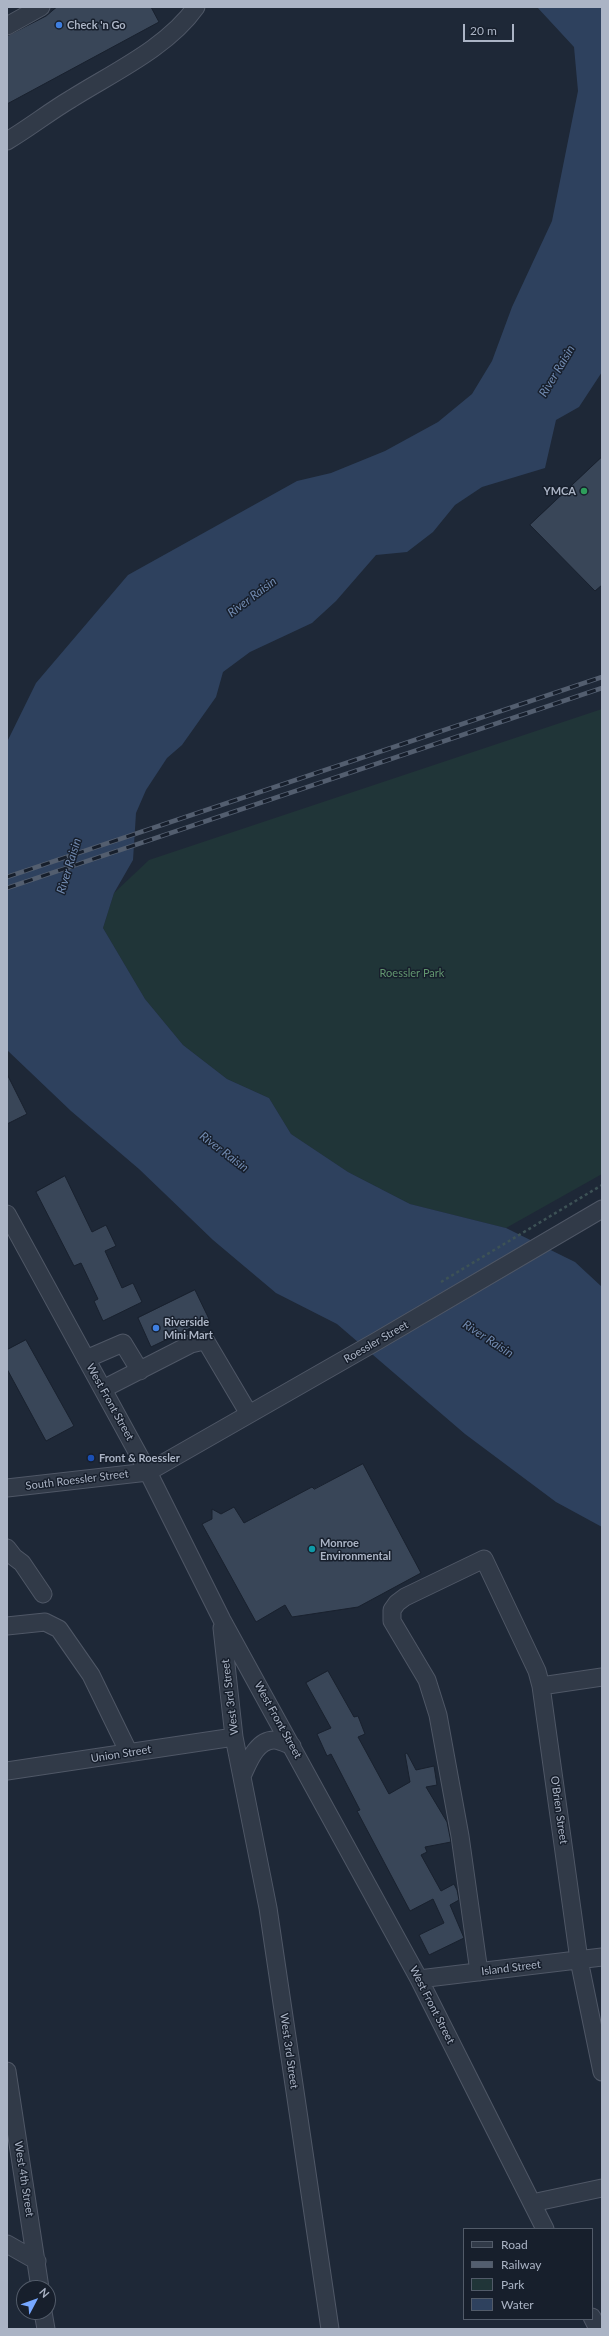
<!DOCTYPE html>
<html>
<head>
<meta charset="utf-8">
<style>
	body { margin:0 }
	#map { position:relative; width:609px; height:2336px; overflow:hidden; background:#1e2837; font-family:Lato,sans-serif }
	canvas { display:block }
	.frame { position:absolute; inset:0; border:8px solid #abb4c5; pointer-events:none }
	.legend { position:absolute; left:463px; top:2228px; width:130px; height:92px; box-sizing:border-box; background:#171f2c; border:1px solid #525b69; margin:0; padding:5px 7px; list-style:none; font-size:12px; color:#abb4c5 }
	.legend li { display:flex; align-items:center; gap:8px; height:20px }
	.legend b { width:20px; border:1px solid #525b69 }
	.north { position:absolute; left:16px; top:2280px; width:40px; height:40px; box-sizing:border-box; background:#171f2c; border:1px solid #525b69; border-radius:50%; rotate:49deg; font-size:11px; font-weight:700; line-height:16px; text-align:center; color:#abb4c5 }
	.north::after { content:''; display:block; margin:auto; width:14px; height:18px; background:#76a7ff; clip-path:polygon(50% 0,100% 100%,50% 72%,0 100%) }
	.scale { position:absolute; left:463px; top:24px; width:51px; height:18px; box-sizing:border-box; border:2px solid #abb4c5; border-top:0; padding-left:5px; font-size:12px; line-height:14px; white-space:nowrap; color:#abb4c5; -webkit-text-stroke:3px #171f2c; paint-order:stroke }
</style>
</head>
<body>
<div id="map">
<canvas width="609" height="2336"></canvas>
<div class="frame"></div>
<ul class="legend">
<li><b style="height:5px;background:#313a48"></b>Road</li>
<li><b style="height:5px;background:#535e6f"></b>Railway</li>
<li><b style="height:11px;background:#203538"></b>Park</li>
<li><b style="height:11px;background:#2e415e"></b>Water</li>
</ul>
<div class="north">N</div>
<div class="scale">20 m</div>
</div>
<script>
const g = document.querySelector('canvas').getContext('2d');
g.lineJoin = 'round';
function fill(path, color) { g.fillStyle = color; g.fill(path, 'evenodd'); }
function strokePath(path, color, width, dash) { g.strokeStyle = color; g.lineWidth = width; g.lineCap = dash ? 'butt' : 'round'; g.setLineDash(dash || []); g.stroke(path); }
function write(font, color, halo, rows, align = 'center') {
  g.font = font + ' Lato,sans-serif'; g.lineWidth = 3; g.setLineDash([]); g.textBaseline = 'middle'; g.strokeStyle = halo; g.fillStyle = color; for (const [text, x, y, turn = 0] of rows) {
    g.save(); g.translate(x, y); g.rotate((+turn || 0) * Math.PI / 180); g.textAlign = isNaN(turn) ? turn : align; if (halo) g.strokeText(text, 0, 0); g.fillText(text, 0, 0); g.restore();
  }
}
fill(new Path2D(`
	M 602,709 L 602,1174 L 506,1228 L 410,1204 L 348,1172 L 291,1134 L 269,1098 L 227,1079 L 183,1045 L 145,999 L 103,928 L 114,893 L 149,860 Z`), '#203538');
fill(new Path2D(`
	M 537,7 L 602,7 L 602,372 L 579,407 L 556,420 L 545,468 L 482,487 L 455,505 L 433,532 L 407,552 L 376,555 L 336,601 L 312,623 L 250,652 L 223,672 L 216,697 L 182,745 L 167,758 L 146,790 L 136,813 L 133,860 L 114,893 L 103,928 L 145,999 L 183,1045 L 227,1079 L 269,1098 L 291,1134 L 348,1172 L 410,1204 L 506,1228 L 575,1262 L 602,1287 L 602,1527 L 556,1502 L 465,1434 L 337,1324 L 276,1293 L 213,1240 L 139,1169 L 71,1111 L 7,1050 L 7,742 L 36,683 L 128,575 L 297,481 L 331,473 L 385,451 L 438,422 L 472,394 L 492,361 L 512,307 L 552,221 L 578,91 L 574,47 Z`), '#2e415e');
const building = new Path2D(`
	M 57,7 L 151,7 L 159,22 L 7,104 L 7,36 L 46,16 Z
	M 602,457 L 602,585 L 595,591 L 530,525 Z
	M 7,1074 L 27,1114 L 7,1124 Z
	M 65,1176 L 92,1232 L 106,1225 L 116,1246 L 105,1251 L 122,1288 L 133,1283 L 142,1302 L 103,1321 L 94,1301 L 98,1299 L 81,1263 L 74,1266 L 36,1192 Z
	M 195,1290 L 209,1319 L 151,1347 L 138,1318 Z
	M 26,1340 L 74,1426 L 46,1441 L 7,1369 L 7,1350 Z
	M 363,1464 L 421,1573 L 358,1607 L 292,1617 L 285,1605 L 256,1622 L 202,1524 L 212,1519 L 212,1509 L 221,1514 L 234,1507 L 244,1523 L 312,1487 L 314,1489 Z
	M 328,1671 L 354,1717 L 358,1716 L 365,1734 L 358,1737 L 389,1794 L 410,1782 L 405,1754 L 407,1753 L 416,1770 L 434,1766 L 437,1785 L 426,1787 L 447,1822 L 451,1842 L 425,1847 L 427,1852 L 421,1855 L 441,1891 L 454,1884 L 457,1890 L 459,1900 L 450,1905 L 464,1938 L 429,1955 L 419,1935 L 444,1923 L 433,1899 L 410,1911 L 357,1811 L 360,1810 L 331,1754 L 327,1756 L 317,1734 L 331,1728 L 306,1683 Z`);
fill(building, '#394658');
strokePath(building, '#19212e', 1);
const minor = new Path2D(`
	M 7,26 L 41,7
	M 7,141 C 29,128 49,112 71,99 C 112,73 167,48 196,7
	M 7,1214 L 148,1472 L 222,1620 L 419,1979 L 545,2229
	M 86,1359 L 123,1343 L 140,1371
	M 103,1389 L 191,1344 L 204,1341 L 207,1343 L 249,1414
	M 7,1488 L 148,1472 L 377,1341 L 602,1209
	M 7,1548 L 14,1557 L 22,1563 L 43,1594
	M 7,1626 L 45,1622 L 59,1629 L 91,1675 L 129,1753
	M 222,1628 L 234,1737 L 268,1908 L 330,2329
	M 541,1686 L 602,1677
	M 7,1771 L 234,1737
	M 243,1774 C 249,1761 257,1740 274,1740 C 279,1740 287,1744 292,1746
	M 479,1972 L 460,1836 L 438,1715 L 427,1680 L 392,1621 L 392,1610 L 397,1603 L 405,1597 L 484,1559 L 537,1671 L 541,1686 L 579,1960 L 602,2072
	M 419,1979 L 602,1957
	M 7,2071 L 40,2288
	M 532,2203 L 602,2188
	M 7,2244 L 37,2261
	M 43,2312 L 46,2329
	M 592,2317 L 598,2329`);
strokePath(minor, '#4f5766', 19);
strokePath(new Path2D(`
	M 441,1282 L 602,1185`), '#3d5256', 2.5, [3, 3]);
strokePath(minor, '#313a48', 17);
const rail = new Path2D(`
	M 7,877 L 602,677
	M 7,888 L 602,688`);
strokePath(rail, '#535e6f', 4.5);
strokePath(rail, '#171f2c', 3, [9]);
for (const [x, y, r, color] of [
	[59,25,4,"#3f7fe0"],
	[584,491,4,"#2e9e5b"],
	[156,1328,4,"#3f7fe0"],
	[91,1458,4,"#1a4fb4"],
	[312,1549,4,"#0f9aa8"]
]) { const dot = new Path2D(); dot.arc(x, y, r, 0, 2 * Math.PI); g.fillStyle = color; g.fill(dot); strokePath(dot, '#171f2c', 1.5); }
write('bold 11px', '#abb4c5', '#171f2c', [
	["Check 'n Go",67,25],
	["YMCA",576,491,"right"],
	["Riverside",164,1322],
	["Mini Mart",164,1335],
	["Front & Roessler",99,1458],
	["Monroe",320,1543],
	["Environmental",320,1556]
], 'left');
write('11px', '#62966f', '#171f2c', [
	["Roessler Park",412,973]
]);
write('11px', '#abb4c5', '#171f2c', [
	["Roessler Street",376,1342,-30],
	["West Front Street",110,1402,61],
	["South Roessler Street",77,1480,-7],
	["West 3rd Street",230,1697,-97],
	["West Front Street",278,1720,61],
	["Union Street",121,1754,-9],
	["O'Brien Street",559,1810,82],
	["Island Street",511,1968,-7],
	["West Front Street",432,2005,63],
	["West 3rd Street",289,2051,82],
	["West 4th Street",24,2179,81]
]);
write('italic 12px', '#718ab0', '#171f2c', [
	["River Raisin",557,371,-59],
	["River Raisin",252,597,-37],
	["River Raisin",69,866,-73],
	["River Raisin",224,1152,37],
	["River Raisin",488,1339,33]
]);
</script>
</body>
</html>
